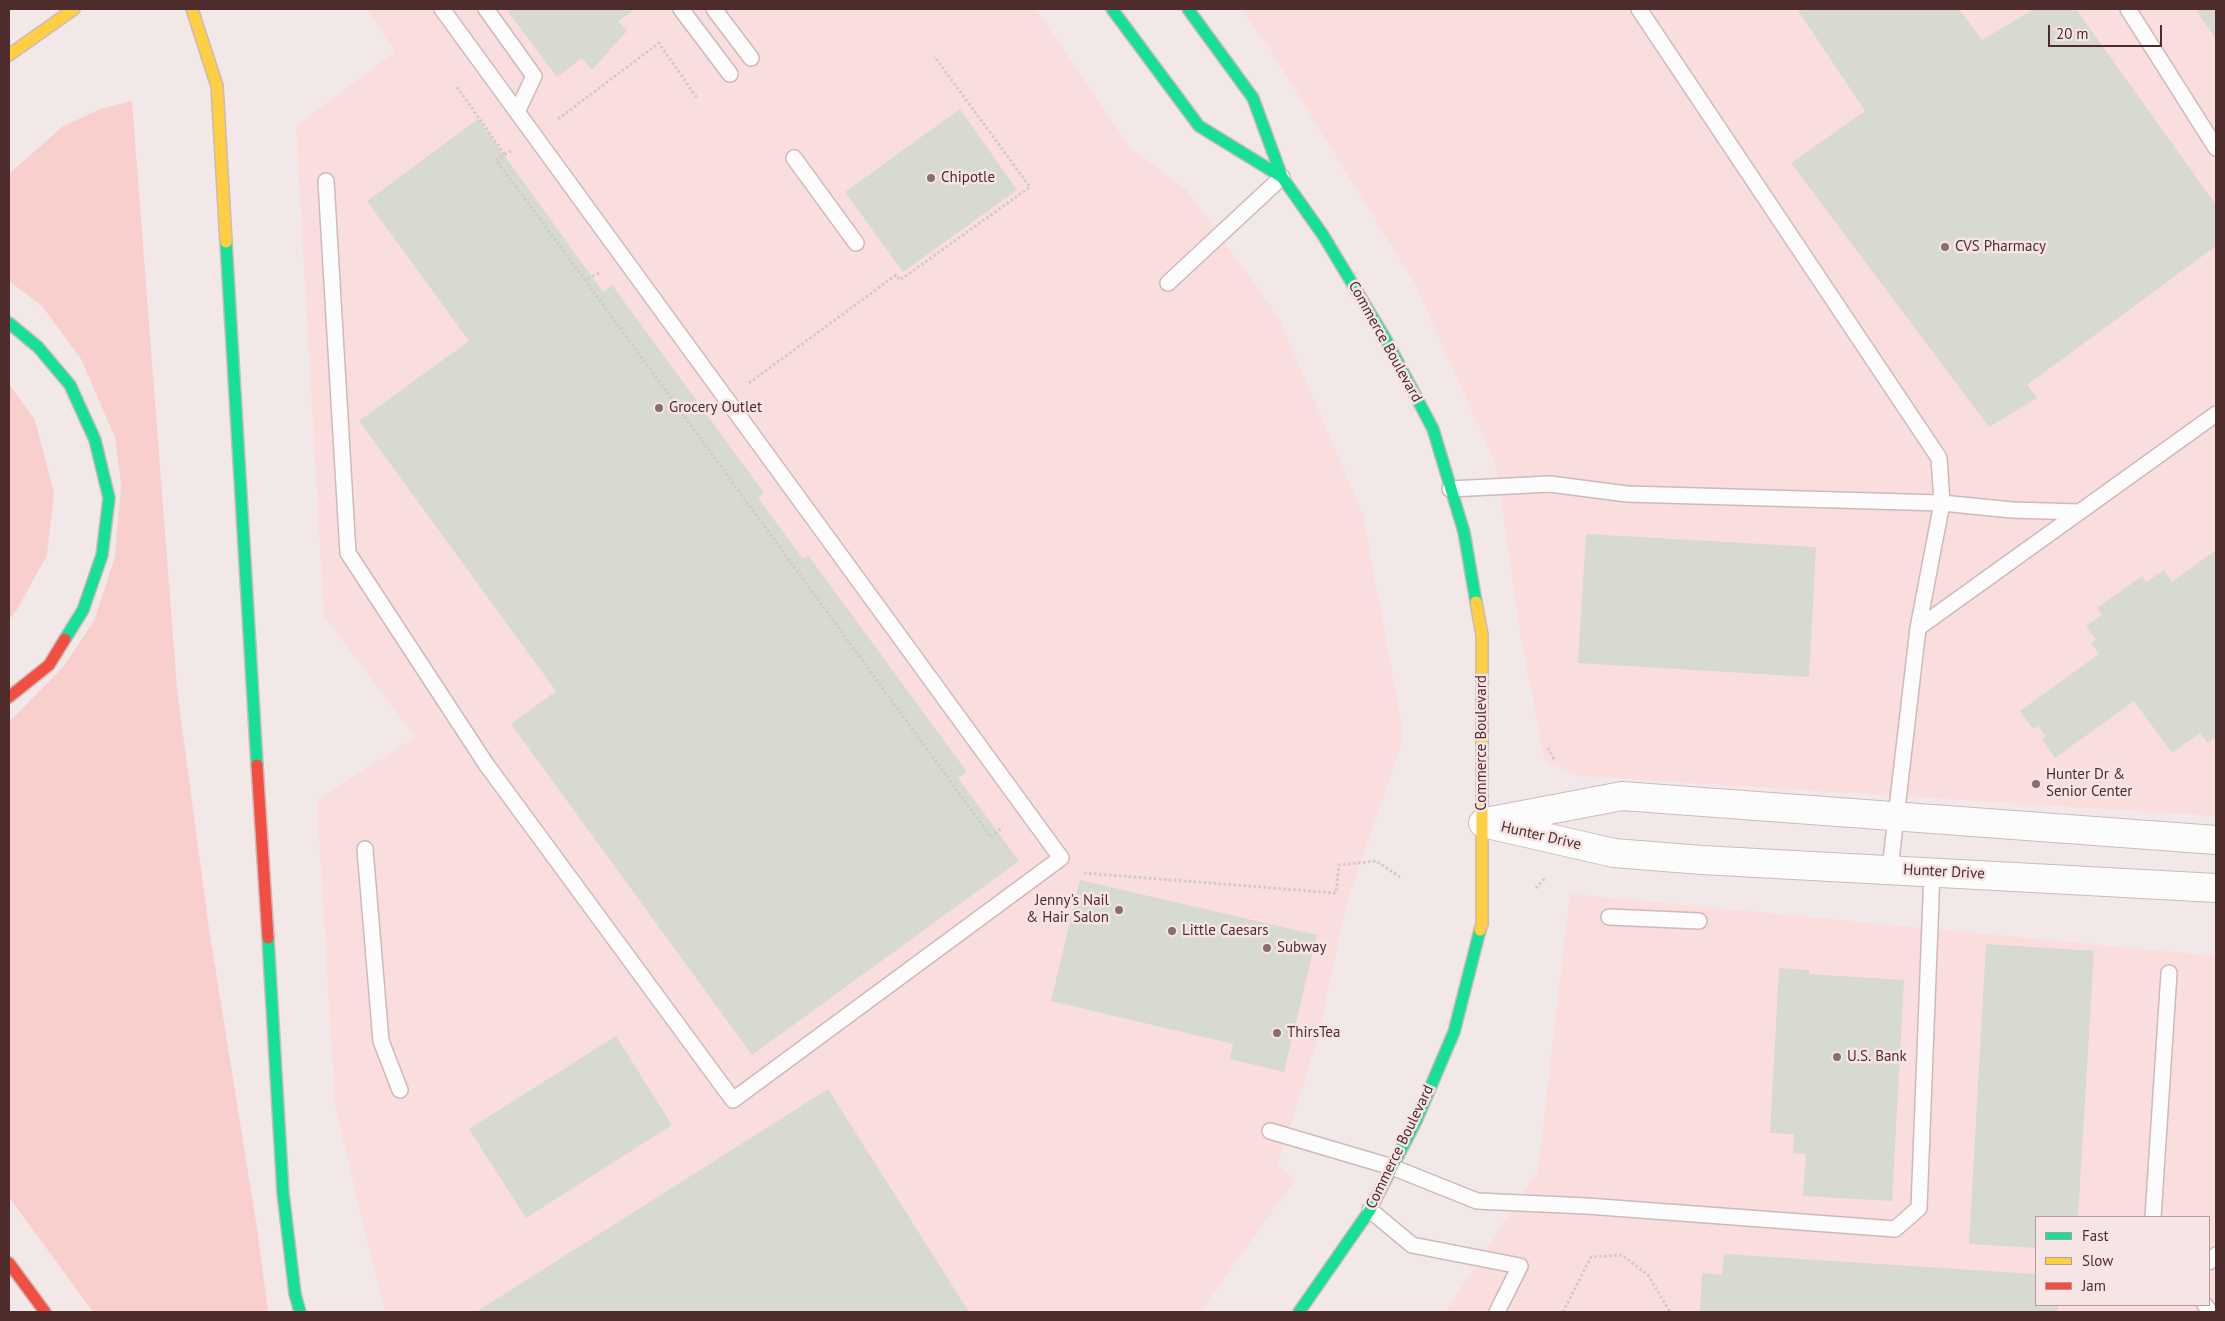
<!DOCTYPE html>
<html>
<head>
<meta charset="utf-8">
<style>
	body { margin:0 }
	#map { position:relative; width:2225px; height:1321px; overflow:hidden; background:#f3e8e8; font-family:"PT Sans",sans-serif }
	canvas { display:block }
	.frame { position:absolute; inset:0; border:10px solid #4f2c2c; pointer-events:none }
	.legend { position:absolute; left:2035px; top:1216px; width:175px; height:90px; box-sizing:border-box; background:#f7e4e4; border:1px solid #b49a9a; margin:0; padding:6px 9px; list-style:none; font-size:15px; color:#4f2c2c }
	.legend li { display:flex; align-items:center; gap:10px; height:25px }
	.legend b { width:25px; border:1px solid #b49a9a }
	.scale { position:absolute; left:2048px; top:25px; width:114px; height:22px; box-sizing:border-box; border:2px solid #4f2c2c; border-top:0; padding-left:6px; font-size:15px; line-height:18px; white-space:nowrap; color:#4f2c2c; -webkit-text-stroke:4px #f7e4e4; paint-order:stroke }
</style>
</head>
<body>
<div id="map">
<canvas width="2225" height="1321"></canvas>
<div class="frame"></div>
<ul class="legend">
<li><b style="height:6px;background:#16e098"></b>Fast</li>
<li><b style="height:6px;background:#ffcf43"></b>Slow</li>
<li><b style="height:6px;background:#f24e42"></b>Jam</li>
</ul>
<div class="scale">20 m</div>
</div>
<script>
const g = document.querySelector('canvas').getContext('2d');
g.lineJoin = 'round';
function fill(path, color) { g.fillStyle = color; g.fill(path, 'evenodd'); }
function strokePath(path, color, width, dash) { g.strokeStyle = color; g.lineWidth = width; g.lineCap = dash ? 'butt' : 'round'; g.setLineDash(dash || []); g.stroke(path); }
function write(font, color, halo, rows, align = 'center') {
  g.font = font + ' "PT Sans",sans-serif'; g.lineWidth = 5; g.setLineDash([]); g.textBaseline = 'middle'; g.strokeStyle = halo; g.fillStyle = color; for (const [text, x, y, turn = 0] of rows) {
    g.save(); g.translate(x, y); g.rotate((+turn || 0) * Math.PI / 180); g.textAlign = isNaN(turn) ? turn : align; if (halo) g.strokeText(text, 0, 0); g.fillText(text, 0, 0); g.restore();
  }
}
fill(new Path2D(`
	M 367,9 L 1036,9 L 1130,148 L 1186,189 L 1278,316 L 1363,514 L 1404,737 L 1346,905 L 1319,1034 L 1278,1165 L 1295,1180 L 1200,1312 L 385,1312 L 335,1107 L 317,800 L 415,737 L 324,616 L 296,126 L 395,52 Z
	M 1241,9 L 2216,9 L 2216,816 L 1580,776 L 1545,762 L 1521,639 L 1496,465 L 1415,284 L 1268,46 Z
	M 1570,894 L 2216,956 L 2216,1304 L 2205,1312 L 1445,1312 L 1538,1171 ZM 2036,1217 L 2209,1217 L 2209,1305 L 2036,1305 Z`), '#fadede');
fill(new Path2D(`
	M 132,101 L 177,689 L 209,929 L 257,1228 L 268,1312 L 93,1312 L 9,1197 L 9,722 L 63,667 L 94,621 L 115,557 L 121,485 L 115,438 L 81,359 L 42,306 L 9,281 L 9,174 L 62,127 L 100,109 Z
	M 9,384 L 35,420 L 54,493 L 47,555 L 18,608 L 9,620 Z`), '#f9cfce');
fill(new Path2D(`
	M 506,9 L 636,9 L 618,21 L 627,31 L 592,70 L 582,58 L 557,77 Z
	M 1797,9 L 1959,9 L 1982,40 L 2031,11 L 2029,9 L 2076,9 L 2216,205 L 2216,246 L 2027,385 L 2037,398 L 1989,427 L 1791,163 L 1865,111 Z
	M 2195,9 L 2216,9 L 2216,39 Z
	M 960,109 L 1017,190 L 903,272 L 845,192 Z
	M 478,119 L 603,292 L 612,285 L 764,493 L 758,498 L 803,559 L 808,555 L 967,772 L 958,778 L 1019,861 L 752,1055 L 511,724 L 556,691 L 359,421 L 469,341 L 367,201 Z
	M 1586,534 L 1816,547 L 1809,677 L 1578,663 Z
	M 2216,550 L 2216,737 L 2208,743 L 2200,733 L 2172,753 L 2134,701 L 2055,758 L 2042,739 L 2046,736 L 2038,726 L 2033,729 L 2020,711 L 2099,654 L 2091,643 L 2096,640 L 2086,626 L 2102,615 L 2097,608 L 2142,576 L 2146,582 L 2164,570 L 2172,582 Z
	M 1080,880 L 1317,935 L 1284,1072 L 1230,1059 L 1233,1044 L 1051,1001 Z
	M 1986,944 L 2094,951 L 2078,1217 L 2036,1217 L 2036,1248 L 1969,1244 Z
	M 1779,968 L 1809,970 L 1809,974 L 1904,980 L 1892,1201 L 1803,1196 L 1806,1154 L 1793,1153 L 1794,1134 L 1770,1133 Z
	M 616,1036 L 672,1125 L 526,1218 L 469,1129 Z
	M 828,1089 L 969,1312 L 476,1312 Z
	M 1724,1254 L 2036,1274 L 2036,1305 L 2058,1305 L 2058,1312 L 1700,1312 L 1702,1273 L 1722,1275 Z`), '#d7dad0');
const lane = new Path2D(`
	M 486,9 L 534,76 L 517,112
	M 681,9 L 730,74
	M 714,9 L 751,58
	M 1639,9 L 1939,458 L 1942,503 L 1918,628 L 1890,869
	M 2128,9 L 2216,148
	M 794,158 L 856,243
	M 326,181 L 348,553 L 486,764 L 733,1100 L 1061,858 L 442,9
	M 1168,283 L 1282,177
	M 1450,489 L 1550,484 L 1627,494 L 1942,503 L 2012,510 L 2079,512
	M 1918,628 L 2216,414
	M 365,849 L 381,1041 L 400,1090
	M 1609,917 L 1699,921
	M 1270,1131 L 1392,1167 L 1477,1201 L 1587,1206 L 1895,1229 L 1919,1208 L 1932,872
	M 1370,1210 L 1412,1245 L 1520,1266 L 1497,1312
	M 2153,1217 L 2169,973
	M 2209,1262 L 2216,1255
	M 2205,1305 L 2210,1312`);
const street = new Path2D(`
	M 1491,821 L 1622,796 L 2216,840
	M 1483,823 L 1614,853 L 1702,860 L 2216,888`);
const fast = new Path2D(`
	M 1112,9 L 1199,126 L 1282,177
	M 1188,9 L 1253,98 L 1282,177 L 1323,235 L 1385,338 L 1433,429 L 1464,532 L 1476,602
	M 226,242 L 257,765
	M 9,323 L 38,347 L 70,385 L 95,440 L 109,498 L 102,555 L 83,610 L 65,639
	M 268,938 L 283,1193 L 295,1294 L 300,1312
	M 1299,1312 L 1370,1210 L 1416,1121 L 1454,1032 L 1480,930`);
const slow = new Path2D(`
	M 192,9 L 217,86 L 226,242
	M 9,55 L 74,9
	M 1476,602 L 1482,635 L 1482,924 L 1480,930`);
const jam = new Path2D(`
	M 9,697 L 49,665 L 65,639
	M 257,765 L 268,938
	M 9,1263 L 45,1312`);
strokePath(lane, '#ceb9b9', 18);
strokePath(street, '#ceb9b9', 30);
strokePath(fast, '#ceb9b9', 14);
strokePath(slow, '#ceb9b9', 14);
strokePath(jam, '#ceb9b9', 14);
strokePath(new Path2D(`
	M 457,87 L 505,155
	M 558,119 L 659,43 L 697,98
	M 511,151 L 496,160 L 585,280
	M 599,273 L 585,280 L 991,837 L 1003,827
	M 749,383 L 896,275 L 900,280 L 1030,187 L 934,56
	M 1548,748 L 1554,759
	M 1084,873 L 1336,893 L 1339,865 L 1376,861 L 1400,877
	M 1536,888 L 1546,877
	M 1563,1312 L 1591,1257 L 1622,1255 L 1648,1275 L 1670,1312`), '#d1caca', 3, [2.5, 2.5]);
strokePath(lane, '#fdfcfc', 15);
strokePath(street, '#fdfcfc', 28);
strokePath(fast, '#16e098', 11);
strokePath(slow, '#ffcf43', 11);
strokePath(jam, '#f24e42', 11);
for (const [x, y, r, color] of [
	[931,178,5,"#886e6e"],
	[1945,247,5,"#886e6e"],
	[659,408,5,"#886e6e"],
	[2036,784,5,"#886e6e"],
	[1119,910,5,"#886e6e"],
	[1172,931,5,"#886e6e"],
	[1267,948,5,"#886e6e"],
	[1277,1033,5,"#886e6e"],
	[1837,1057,5,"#886e6e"]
]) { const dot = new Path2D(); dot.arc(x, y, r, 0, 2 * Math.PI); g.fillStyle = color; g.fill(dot); strokePath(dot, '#f7e4e4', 2); }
write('15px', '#4f2c2c', '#f7e4e4', [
	["Chipotle",941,178],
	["CVS Pharmacy",1955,247],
	["Grocery Outlet",669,408],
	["Hunter Dr &",2046,775],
	["Senior Center",2046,792],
	["Jenny's Nail",1109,901,"right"],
	["& Hair Salon",1109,918,"right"],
	["Little Caesars",1182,931],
	["Subway",1277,948],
	["ThirsTea",1287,1033],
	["U.S. Bank",1847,1057]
], 'left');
write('15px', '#4f2c2c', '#f7e4e4', [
	["Commerce Boulevard",1385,342,61],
	["Commerce Boulevard",1482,743,-90],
	["Hunter Drive",1541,836,13],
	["Hunter Drive",1944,872,3],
	["Commerce Boulevard",1400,1147,-64]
]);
</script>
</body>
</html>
